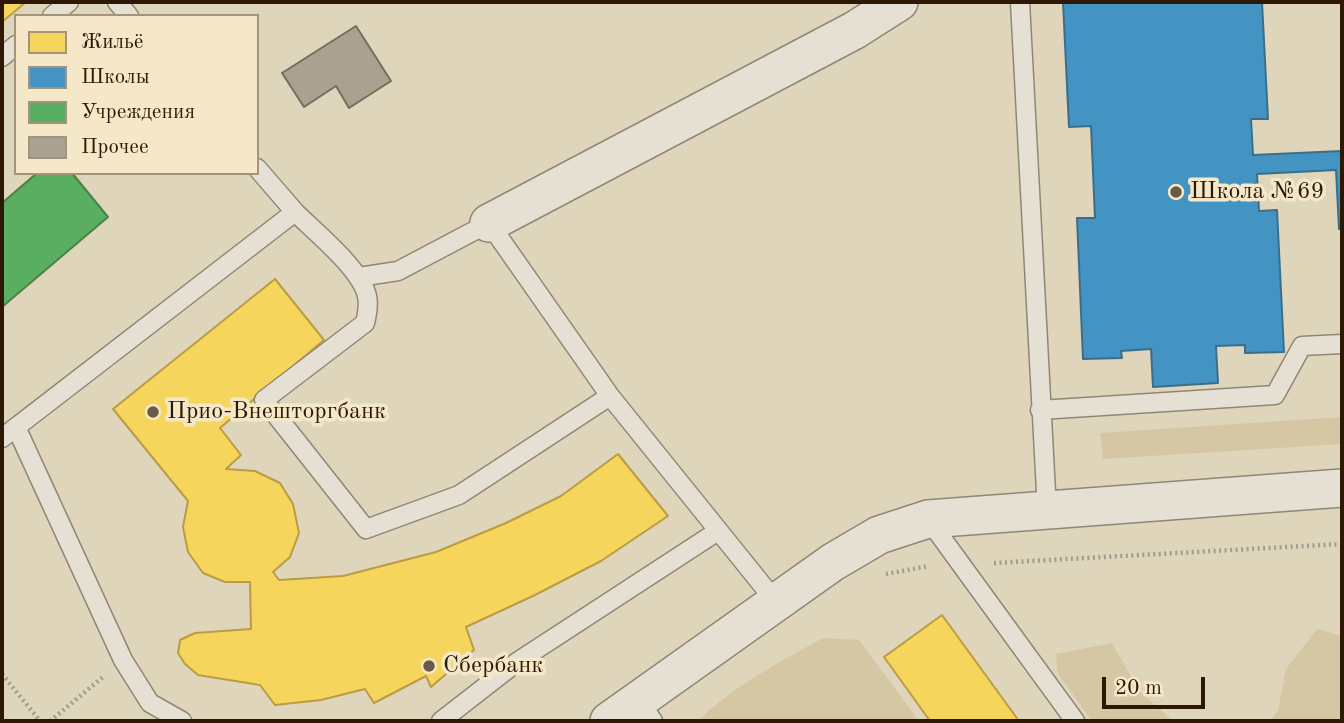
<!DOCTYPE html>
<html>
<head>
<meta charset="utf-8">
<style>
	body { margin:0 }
	#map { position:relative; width:1344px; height:723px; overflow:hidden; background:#dfd5bb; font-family:"Old Standard TT",serif }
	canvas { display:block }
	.frame { position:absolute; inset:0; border:4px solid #2d1804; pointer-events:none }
	.legend { position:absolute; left:14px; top:14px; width:245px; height:161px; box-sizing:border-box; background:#f4e8c9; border:2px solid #a4957a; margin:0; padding:9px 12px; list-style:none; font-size:21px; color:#2d1804 }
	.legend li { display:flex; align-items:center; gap:14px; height:35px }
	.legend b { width:35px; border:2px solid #a4957a }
	.scale { position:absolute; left:1102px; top:677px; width:103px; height:32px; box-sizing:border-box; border:4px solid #2d1804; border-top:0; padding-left:9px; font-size:21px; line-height:24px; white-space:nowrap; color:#2d1804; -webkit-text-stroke:5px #f4e8c9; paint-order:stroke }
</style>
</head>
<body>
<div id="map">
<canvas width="1344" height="723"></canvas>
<div class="frame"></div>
<ul class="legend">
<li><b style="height:19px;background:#f6d55c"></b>Жильё</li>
<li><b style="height:19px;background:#4393c3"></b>Школы</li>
<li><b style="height:19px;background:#5aae61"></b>Учреждения</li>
<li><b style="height:19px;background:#aaa290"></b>Прочее</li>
</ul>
<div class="scale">20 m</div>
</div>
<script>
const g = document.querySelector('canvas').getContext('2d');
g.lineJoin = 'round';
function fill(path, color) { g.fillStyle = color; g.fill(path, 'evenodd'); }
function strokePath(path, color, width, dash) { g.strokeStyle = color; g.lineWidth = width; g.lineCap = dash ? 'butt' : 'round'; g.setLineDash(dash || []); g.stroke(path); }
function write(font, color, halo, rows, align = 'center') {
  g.font = font + ' "Old Standard TT",serif'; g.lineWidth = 7; g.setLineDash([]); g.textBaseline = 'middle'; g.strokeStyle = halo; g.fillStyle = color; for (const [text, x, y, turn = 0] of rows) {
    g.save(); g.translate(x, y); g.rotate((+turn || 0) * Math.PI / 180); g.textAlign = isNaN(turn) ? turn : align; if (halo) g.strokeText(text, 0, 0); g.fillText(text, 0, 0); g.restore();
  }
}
fill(new Path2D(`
	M 1342,417 L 1342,444 L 1103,459 L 1100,433 Z
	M 1317,629 L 1342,636 L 1342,721 L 1270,721 L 1278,711 L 1286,669 Z
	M 823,638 L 859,640 L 919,721 L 698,721 C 733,686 780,662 823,638 Z
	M 1112,643 L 1140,692 L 1173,721 L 1092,721 L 1058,674 L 1056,654 Z`), '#d5c7a3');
const homes = new Path2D(`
	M 2,2 L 26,2 L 2,22 Z
	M 275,279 L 324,340 L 220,428 L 241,455 L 226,469 L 255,471 L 280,483 L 293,504 L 299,533 L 290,557 L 273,572 L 279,580 L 343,576 L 436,552 L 506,523 L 561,496 L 618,454 L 668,516 L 601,561 L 535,595 L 466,627 L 474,650 L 431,687 L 426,676 L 374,703 L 365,689 L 321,700 L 275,705 L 260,685 L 198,675 L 185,664 L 178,653 L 180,640 L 195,633 L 251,629 L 250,582 L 225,582 L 203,573 L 188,552 L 183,527 L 188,501 L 113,409 Z
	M 942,615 L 1019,721 L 930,721 L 884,657 Z`);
fill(homes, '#f6d55c');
strokePath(homes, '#ba9c42', 2);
const schools = new Path2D(`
	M 1063,2 L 1262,2 L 1268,119 L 1251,119 L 1253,155 L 1342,151 L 1342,229 L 1339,229 L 1336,170 L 1257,174 L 1259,211 L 1277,210 L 1284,352 L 1245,353 L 1245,345 L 1216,346 L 1218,383 L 1153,387 L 1151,349 L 1121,351 L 1122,358 L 1083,359 L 1077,218 L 1095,218 L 1091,126 L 1069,127 Z`);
fill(schools, '#4393c3');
strokePath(schools, '#3c6e8a', 2);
const public = new Path2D(`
	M 37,173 L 72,173 L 108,217 L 2,307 L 2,203 Z`);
fill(public, '#5aae61');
strokePath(public, '#4c8145', 2);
const building = new Path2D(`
	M 356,26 L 391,81 L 349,108 L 336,86 L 304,107 L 282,73 Z`);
fill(building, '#aaa290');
strokePath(building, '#766d5e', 2);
const lane = new Path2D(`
	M 117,2 L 129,16
	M 1020,2 L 1047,511
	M 52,16 L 69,2
	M 2,57 L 16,45
	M 257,168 L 295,212
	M 359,277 L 398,271 L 489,223 L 610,396 L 776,602
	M 1040,410 L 1275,395 L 1302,346 L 1342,344
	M 16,427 L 123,660 L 150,703 L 182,721
	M 2,438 L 295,212 C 315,232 361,269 367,296 C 369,305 367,315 365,323 L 264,400 L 366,529 L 459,495 L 610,396
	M 928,519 L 1075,721
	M 638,699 L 653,721
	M 441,721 L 517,662 L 718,531`);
const street = new Path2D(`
	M 489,223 L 855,30 L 899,2
	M 609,721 L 833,562 L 879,535 L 928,519 L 1342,488`);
strokePath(lane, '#8f8776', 21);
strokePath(street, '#8f8776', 40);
strokePath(new Path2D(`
	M 994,563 L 1342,544
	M 886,574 L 929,566
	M 2,674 L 40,721
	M 50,721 L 103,677`), '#a19b90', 4.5, [2, 3.5]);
strokePath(lane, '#e5e0d3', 18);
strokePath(street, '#e5e0d3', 37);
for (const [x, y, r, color] of [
	[1176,192,7,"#6b5a44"],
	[153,412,7,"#6b5a44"],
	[429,666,7,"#6b5a44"]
]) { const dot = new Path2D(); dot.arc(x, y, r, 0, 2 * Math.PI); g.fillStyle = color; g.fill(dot); strokePath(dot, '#f4e8c9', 2.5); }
write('24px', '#2d1804', '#f4e8c9', [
	["Школа №69",1190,192],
	["Прио-Внешторгбанк",167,412],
	["Сбербанк",443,666]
], 'left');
</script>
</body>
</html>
